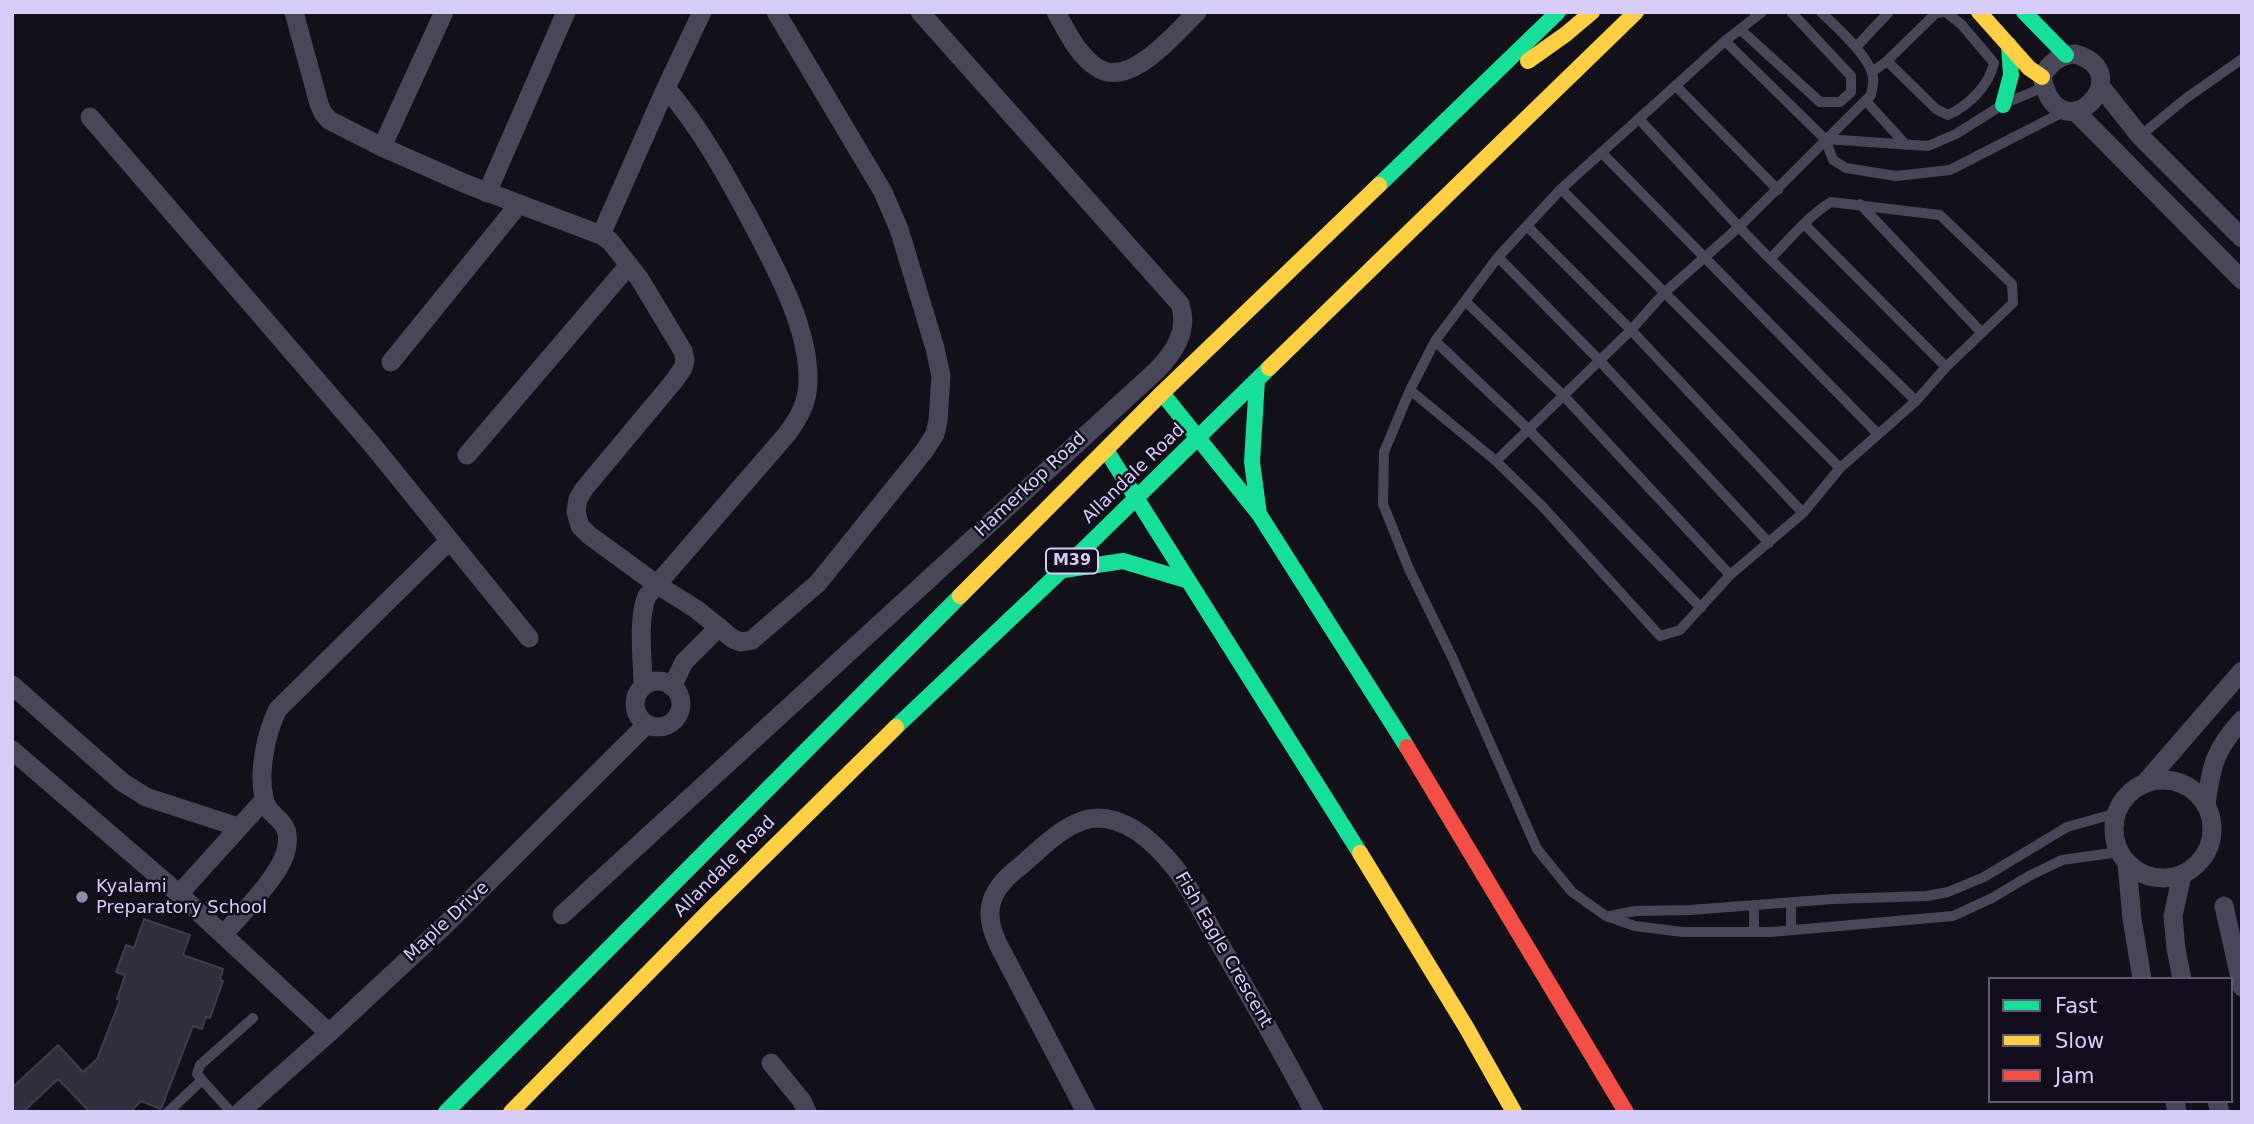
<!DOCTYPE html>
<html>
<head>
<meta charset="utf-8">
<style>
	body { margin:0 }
	#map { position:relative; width:2254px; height:1124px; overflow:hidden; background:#121018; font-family:"DejaVu Sans",sans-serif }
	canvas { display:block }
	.frame { position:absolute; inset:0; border:14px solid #d6cdfb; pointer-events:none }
	.legend { position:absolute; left:1988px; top:977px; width:245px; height:126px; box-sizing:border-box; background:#110d1c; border:2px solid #605a75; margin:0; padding:9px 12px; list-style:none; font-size:21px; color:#d6cdfb }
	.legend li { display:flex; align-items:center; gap:14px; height:35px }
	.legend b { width:35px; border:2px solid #605a75 }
</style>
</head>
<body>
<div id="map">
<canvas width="2254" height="1124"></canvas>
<div class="frame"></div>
<ul class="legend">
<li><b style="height:9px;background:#16e098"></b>Fast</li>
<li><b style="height:9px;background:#ffcf43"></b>Slow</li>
<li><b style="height:9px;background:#f24e42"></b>Jam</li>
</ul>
</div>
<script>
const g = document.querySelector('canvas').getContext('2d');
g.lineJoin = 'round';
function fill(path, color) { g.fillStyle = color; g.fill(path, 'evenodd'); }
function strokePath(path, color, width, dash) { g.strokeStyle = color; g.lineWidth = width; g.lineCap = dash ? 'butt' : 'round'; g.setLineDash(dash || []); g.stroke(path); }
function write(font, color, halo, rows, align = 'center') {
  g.font = font + ' "DejaVu Sans",sans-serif'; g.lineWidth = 5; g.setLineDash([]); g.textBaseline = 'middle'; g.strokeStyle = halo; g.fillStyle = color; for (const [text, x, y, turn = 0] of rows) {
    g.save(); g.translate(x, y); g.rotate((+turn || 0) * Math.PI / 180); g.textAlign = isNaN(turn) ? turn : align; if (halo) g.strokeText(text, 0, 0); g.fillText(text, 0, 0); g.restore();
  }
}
const building = new Path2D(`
	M 144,919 L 190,935 L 183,955 L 223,969 L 220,980 L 223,981 L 210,1018 L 206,1017 L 202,1029 L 193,1026 L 161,1109 L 141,1101 L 130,1112 L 90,1112 L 58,1079 L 23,1112 L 12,1112 L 12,1088 L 58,1045 L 83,1072 L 97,1059 L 120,1000 L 117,999 L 125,975 L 116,972 L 126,945 L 134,948 Z`);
fill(building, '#312e3b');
strokePath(building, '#403b4c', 2);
strokePath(new Path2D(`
	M 1762,12 L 1725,41 L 1825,139 L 1833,160 L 1846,168 L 1896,176 L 1950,170 L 2065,111
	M 1741,30 L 1820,102 L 1840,102 L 1851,92 L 1851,76 L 1791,12
	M 1725,41 L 1561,189 L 1498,257 L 1435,341 L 1410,390 L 1384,452 L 1383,504 L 1409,569 L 1453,659 L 1537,849 L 1572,892 L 1606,916 L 1635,926 L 1682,932 L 1771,932 L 1953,916 L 1992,898 L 2029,876 L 2062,860 L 2119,852
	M 1856,47 L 1889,12
	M 1887,61 L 1936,109 L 1948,115 C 1968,106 1989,86 1994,63 L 1962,25 L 1946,12
	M 1872,72 L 1887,61 L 1935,14 L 1943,12
	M 1676,86 L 1778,190
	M 2013,100 L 2044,87
	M 1866,101 L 1906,145
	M 1639,119 L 1739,227 L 1871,95 C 1872,89 1874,83 1873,78 C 1871,57 1836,27 1821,12
	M 2140,136 L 2185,99 L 2242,59
	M 1825,139 L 1928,146 L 1956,134 L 1999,107
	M 1602,153 L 1878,434
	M 1561,189 L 1840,468
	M 1860,204 L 1981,332
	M 1805,225 L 1946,367
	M 1527,226 L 1631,330 L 1803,513
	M 1498,257 L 1599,360 L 1769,543
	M 1465,301 L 1563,395 L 1730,575
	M 1435,341 L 1527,428 L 1701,608
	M 1410,390 L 1496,461 L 1543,507 L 1660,636 L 1680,630 L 1730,575 L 1803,513 L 1840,468 L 1916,401 L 1946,367 L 2013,303 L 2012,284 L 1940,215 L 1831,202 C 1808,216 1789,240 1770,259 L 1916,401
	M 1496,461 L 1631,330 L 1664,293 L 1739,227 L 1770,259
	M 1791,903 L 1791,929
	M 1754,906 L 1754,931
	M 1610,916 L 1635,911 L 1690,910 L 1834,899 L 1927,896 L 1948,892 L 1984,877 L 2067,827 L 2117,813
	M 202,1080 L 197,1074 L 200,1065 L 253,1018
	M 168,1112 L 202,1080 L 231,1112`), '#484659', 10);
strokePath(new Path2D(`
	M 294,12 L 319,104 L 323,113 L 329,120 L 382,147 L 466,184 L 601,235 L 610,241 L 639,278 L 683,351 L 685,360 L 683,368 L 674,381 L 584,489 L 578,499 L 576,512 L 580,526 L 589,535 L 656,584 L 696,609 L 733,639 L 741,642 L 752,640 L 818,583 L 925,450 L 935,434 L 938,421 L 941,376 L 935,348 L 899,229 L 883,192 L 776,12
	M 1056,12 C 1064,26 1071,42 1082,54 C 1087,60 1096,68 1104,71 C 1135,82 1177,32 1197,12
	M 2075,54 C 2142,73 2059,158 2042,77 C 2049,63 2060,55 2075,54 Z
	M 2101,87 L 2140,136 L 2242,238
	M 2075,111 L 2242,280
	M 90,117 L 370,442 L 529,638
	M 382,147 L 444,12
	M 487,193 L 566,12
	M 601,235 L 666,88 L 702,12
	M 391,362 L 519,204
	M 467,455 L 629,265
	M635 704a23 23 0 1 1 46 0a23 23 0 1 1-46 0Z
	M 12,685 L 122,782 L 146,797 L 238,827
	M 643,687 C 643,660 637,620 647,596 L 787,434 C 800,416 808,402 808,380 C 809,327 774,265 750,219 C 725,173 700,127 666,88
	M 672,687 L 684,662 L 719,627
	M 12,750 L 179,894 L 329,1033
	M2114 829a49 49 0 1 1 98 0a49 49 0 1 1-98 0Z
	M 2145,783 L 2242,671
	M 2206,805 C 2211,766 2215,749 2242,720
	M 2127,864 L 2132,919 L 2142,979
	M 179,894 L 264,800
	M 2224,906 L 2242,987
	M 562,915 L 1156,371 C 1175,352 1189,330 1180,304 L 920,12
	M 223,935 C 241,914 277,879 285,854 C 296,817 268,821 264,798 C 258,771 266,733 278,709 L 449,541
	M 2182,979 L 2176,949 L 2173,916 L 2182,875
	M 771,1063 L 802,1101 L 807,1112
	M 2175,1101 L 2177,1112
	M 2217,1101 L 2220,1112
	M 240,1112 L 329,1033 L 443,927 L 647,724
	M 1086,1112 L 999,946 C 982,912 989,891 1018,868 C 1040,850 1067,819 1097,818 C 1129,818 1156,844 1175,868 C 1192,889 1204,917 1218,941 C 1251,997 1283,1054 1314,1112`), '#484659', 19);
strokePath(new Path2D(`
	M 2024,12 L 2066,55
	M 2003,105 L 2011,75 L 2009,45
	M 1379,185 L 1558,12
	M 1257,380 L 1252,462 L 1259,514
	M 1162,393 L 1259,514 L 1407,747
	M 1106,450 L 1360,853
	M 1064,570 L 1123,561 L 1186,580
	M 896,727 L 1081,552 L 1269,368
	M 446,1112 L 960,596`), '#16e098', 16);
strokePath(new Path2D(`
	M 1979,12 L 2029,68 L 2042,77
	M 1528,61 L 1566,34 L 1592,12
	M 1269,368 L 1636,12
	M 960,596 L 1162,393 L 1379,185
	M 1360,853 L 1466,1027 L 1514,1112
	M 511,1112 L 709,911 L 896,727`), '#ffcf43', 16);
strokePath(new Path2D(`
	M 1407,747 L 1626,1112`), '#f24e42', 16);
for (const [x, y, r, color] of [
	[82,897,7,"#918bac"]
]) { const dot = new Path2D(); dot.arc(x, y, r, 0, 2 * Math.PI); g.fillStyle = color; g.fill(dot); strokePath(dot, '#110d1c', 2.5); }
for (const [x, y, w] of [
	[1072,561,52]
]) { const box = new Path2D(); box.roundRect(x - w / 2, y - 12.5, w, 25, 5); g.fillStyle = '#110d1c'; g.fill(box); strokePath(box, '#d6cdfb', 2); }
write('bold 16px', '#d6cdfb', null, [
	["M39",1072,561]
]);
write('18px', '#d6cdfb', '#110d1c', [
	["Allandale Road",1134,474,-44],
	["Hamerkop Road",1031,485,-43],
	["Allandale Road",725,867,-45],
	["Maple Drive",447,922,-43],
	["Fish Eagle Crescent",1223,950,60]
]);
write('18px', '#d6cdfb', '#110d1c', [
	["Kyalami",96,887],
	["Preparatory School",96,908]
], 'left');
</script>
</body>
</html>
